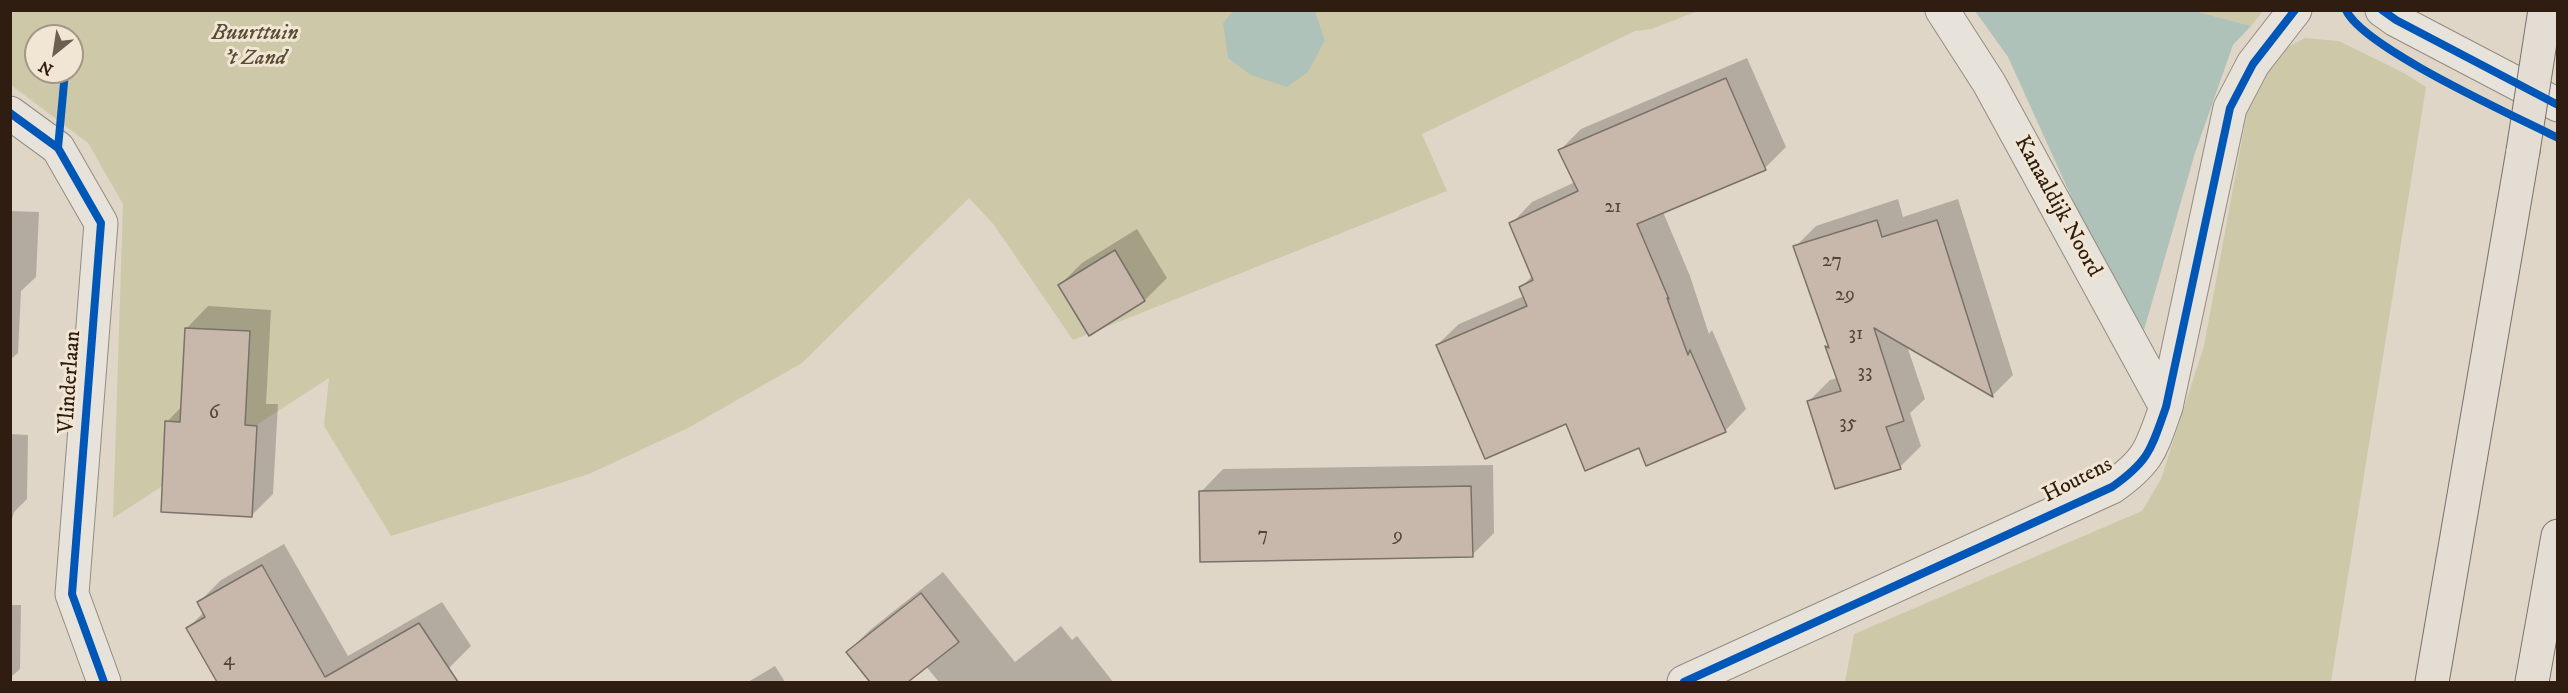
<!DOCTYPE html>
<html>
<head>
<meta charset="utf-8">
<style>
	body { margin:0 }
	#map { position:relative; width:2568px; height:693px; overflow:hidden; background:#e0d6c8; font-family:"IM FELL DW Pica",serif }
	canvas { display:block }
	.frame { position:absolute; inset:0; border:12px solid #301d11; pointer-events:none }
	.north { position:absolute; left:24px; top:24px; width:60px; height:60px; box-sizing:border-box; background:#f1e6d4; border:2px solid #a49686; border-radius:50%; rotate:210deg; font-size:16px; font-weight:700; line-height:24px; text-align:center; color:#301d11 }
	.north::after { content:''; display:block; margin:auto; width:21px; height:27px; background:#6e5e51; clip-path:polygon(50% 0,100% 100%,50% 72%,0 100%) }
</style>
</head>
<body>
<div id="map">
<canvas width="2568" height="693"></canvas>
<div class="frame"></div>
<div class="north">N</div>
</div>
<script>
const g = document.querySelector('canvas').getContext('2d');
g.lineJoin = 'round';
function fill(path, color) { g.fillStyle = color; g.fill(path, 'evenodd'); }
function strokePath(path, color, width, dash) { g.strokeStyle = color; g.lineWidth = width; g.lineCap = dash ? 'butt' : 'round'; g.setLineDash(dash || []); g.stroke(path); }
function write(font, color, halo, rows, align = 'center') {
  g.font = font + ' "IM FELL DW Pica",serif'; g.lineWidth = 6; g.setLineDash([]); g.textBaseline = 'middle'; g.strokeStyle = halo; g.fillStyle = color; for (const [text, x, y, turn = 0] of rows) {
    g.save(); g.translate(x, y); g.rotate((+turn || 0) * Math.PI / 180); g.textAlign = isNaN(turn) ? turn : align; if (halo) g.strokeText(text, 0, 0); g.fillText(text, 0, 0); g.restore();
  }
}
fill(new Path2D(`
	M 10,11 L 1234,11 L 1223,23 L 1325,40 L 1315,11 L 1698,11 L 1651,29 L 1635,31 L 1422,134 L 1447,191 L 1073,340 L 994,225 L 969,198 L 802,363 L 688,428 L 589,474 L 391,536 L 324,426 L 329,378 L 113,518 L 123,204 L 88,143 L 11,85 ZM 36,36 L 72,36 L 72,72 L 36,72 Z
	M 2195,11 L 2263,11 L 2251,26 Z
	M 2305,38 L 2339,41 L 2404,73 L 2426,87 L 2331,682 L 1845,682 L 1854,634 L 2142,511 L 2161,479 L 2204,346 L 2248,107 L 2274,54 Z`), '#cdc8a8');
fill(new Path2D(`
	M 1234,10 L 1315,11 L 1325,40 L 1308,72 L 1287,87 L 1251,75 L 1228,58 L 1223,23 Z
	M 1975,11 L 2195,11 L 2251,26 L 2233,45 L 2195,153 L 2144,330 L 2100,260 L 2008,57 Z`), '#aec2b9');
fill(new Path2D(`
	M 2454,10 L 2558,11 L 2558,70 L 2465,22 Z`), '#e0d6c8');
fill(new Path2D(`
	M 1747,58 L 1786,147 L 1765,168 L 1663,212 L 1690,276 L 1709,334 L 1712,330 L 1746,409 L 1725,431 L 1567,422 L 1437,345 L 1459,324 L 1524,296 L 1521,288 L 1533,275 L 1511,224 L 1532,202 L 1575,182 L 1560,150 L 1581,129 Z
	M 1898,199 L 1903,217 L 1958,199 L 2013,375 L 1993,395 L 1907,346 L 1925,399 L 1910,413 L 1921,446 L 1900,467 L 1809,401 L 1830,380 L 1838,378 L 1827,346 L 1829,344 L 1795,247 L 1816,226 Z
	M 10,211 L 39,212 L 36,277 L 21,291 L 18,353 L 10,360 Z
	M 1137,229 L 1167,278 L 1145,300 L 1090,334 L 1060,285 L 1082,263 Z
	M 208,306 L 271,310 L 266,404 L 278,404 L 273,494 L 251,516 L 167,422 L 182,406 L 186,329 Z
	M 10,434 L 28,435 L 27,499 L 14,512 L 10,526 Z
	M 1493,465 L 1494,533 L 1472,555 L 1201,492 L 1223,469 Z
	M 284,544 L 348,656 L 442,602 L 471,646 L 449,668 L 424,682 L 330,682 L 328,679 L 322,682 L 219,682 L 188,628 L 204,612 L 199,602 L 221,580 Z
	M 943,572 L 1015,662 L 1061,626 L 1072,640 L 1077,636 L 1113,682 L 939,682 L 925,665 L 904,682 L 872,682 L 848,652 L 870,630 Z
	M 10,605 L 21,605 L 20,669 L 10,678 Z
	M 775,666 L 785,682 L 748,682 Z`), '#0003');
const building = new Path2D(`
	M 1726,78 L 1766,170 L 1637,224 L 1669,299 L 1667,298 L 1688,355 L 1690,350 L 1726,432 L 1646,466 L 1639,448 L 1585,471 L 1566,424 L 1485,459 L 1436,345 L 1527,306 L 1519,287 L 1533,280 L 1509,223 L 1578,191 L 1558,150 Z
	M 1877,220 L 1882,237 L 1937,220 L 1993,397 L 1874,328 L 1904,421 L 1886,427 L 1901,469 L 1835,489 L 1807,401 L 1841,391 L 1825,346 L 1829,348 L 1793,246 Z
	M 1115,250 L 1145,301 L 1089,336 L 1058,285 Z
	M 185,328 L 250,331 L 245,425 L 257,426 L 252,517 L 161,512 L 165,421 L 180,422 Z
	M 1471,486 L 1473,557 L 1200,562 L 1199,491 Z
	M 262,565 L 325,677 L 419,623 L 458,682 L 217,682 L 186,628 L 205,617 L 197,602 Z
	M 921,593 L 959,642 L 908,682 L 870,682 L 846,652 Z`);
fill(building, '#c7b8ab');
strokePath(building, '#7a7169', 1.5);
const minor = new Path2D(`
	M 1942,10 L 1989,83 L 2166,407
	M 2382,10 L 2396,20 L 2558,105
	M 10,113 L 58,148 L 101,223 L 72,594 L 104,682
	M 1684,682 L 2112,487 C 2150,460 2151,449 2166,407 L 2230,108 L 2253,64 L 2295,10`);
const motorway = new Path2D(`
	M 2432,682 L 2523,151
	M 2532,682 L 2558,536`);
strokePath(minor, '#928b81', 35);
strokePath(motorway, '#7a7169', 35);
strokePath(minor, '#e7e2da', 33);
strokePath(motorway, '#e3ddd4', 33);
const motorwayBridge = new Path2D(`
	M 2523,151 L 2545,10`);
strokePath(motorwayBridge, '#7a7169', 35, []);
strokePath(motorwayBridge, '#e3ddd4', 33);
strokePath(new Path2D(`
	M 2346,10 C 2363,48 2515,116 2558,138
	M 2382,10 L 2396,20 L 2558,105
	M 10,113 L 58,148 L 101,223 L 72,594 L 104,682
	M 58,148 L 65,72
	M 1684,682 L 2112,487 C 2150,460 2151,449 2166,407 L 2230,108 L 2253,64 L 2295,10`), '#0057b8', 8);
write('20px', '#564438', null, [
	["21",1613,208],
	["27",1832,262],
	["29",1845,296],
	["31",1856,335],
	["33",1865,373],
	["6",214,414],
	["35",1848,424],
	["7",1263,536],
	["9",1398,537],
	["4",229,661]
]);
write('italic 22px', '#5a4d36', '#f1e6d4', [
	["Buurttuin",255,34],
	["'t Zand",255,59]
]);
write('22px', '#301d11', '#f1e6d4', [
	["Kanaaldijk Noord",2057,207,61],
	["Vlinderlaan",71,382,-86],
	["Houtens",2078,481,-27]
]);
</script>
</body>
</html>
